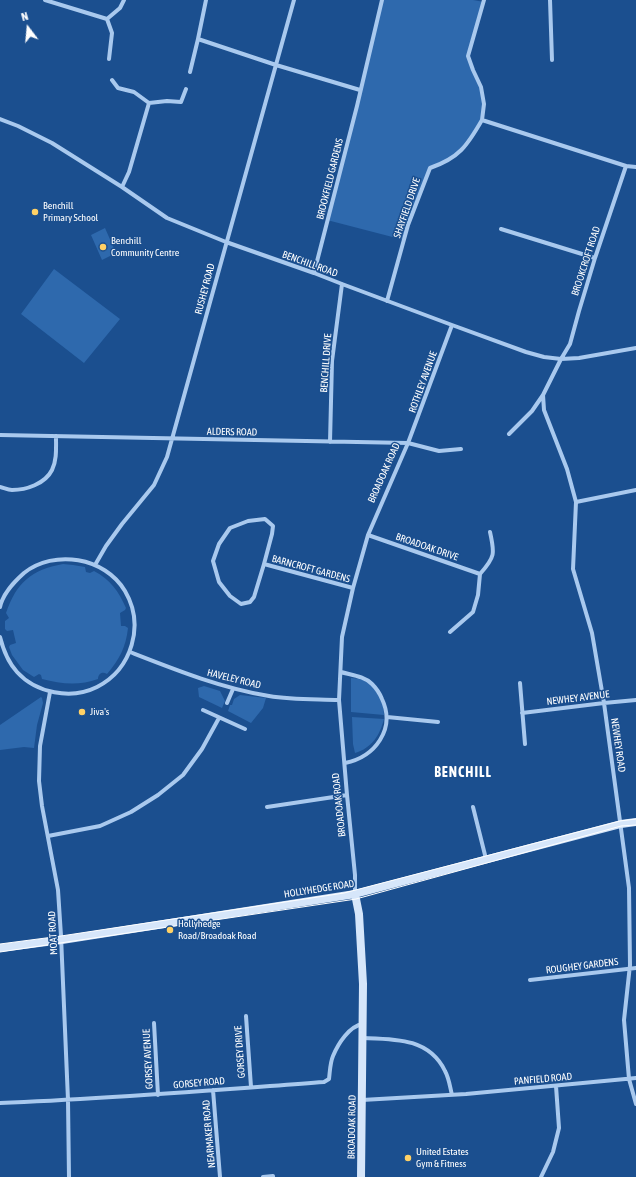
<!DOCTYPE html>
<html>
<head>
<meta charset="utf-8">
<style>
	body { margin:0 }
	#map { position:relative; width:636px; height:1177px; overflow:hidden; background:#1b4f8f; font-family:"Asap Condensed",sans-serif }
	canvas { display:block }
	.north { position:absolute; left:8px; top:8px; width:40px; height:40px; -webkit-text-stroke:3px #1b4f8f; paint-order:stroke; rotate:344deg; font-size:11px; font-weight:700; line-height:16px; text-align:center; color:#fff }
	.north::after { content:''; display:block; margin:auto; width:14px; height:18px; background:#fff; clip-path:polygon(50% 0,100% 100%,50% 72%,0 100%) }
</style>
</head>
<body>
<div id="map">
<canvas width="636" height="1177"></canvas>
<div class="north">N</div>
</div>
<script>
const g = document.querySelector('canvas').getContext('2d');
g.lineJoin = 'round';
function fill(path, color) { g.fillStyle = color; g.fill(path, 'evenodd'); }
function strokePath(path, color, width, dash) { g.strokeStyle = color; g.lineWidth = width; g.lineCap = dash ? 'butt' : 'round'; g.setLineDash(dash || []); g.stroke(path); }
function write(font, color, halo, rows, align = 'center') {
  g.font = font + ' "Asap Condensed",sans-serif'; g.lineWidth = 3; g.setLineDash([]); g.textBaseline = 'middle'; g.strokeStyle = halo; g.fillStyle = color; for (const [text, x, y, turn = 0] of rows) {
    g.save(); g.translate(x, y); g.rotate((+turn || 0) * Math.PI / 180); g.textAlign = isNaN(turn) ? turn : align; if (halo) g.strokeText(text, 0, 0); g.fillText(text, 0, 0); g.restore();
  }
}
fill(new Path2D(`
	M 382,0 L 473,0 L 484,2 L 468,56 L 481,87 L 484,104 L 482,120 L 455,156 L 430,168 L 404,240 L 327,220 Z
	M 105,228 L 116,253 L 102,260 L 91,235 Z
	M 54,269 L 120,319 L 84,363 L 21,314 Z
	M 63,564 L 73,565 L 85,567 L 86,572 L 90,573 L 94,571 C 110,579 119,592 126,608 L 125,610 L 120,613 L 121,626 L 125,626 L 128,628 C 126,647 119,660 107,674 C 102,671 98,674 98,679 C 79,686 61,684 42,679 L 41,675 L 39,674 L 34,677 L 23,670 L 12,655 L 9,647 L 10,645 L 16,643 L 13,630 L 7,631 L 5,629 L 5,621 L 9,618 L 6,613 C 17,582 31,570 63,564 Z
	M 351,678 C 355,678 360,679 364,680 C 376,687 384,702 384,715 L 351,712 Z
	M 204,686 L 220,691 L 225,701 L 222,708 L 199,697 L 198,688 Z
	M 240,695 L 266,698 L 263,708 L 251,723 L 228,711 L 230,705 L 232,705 L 234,699 Z
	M 41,697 L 42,698 L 43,703 L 37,725 L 34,748 L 24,747 L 0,750 L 0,725 Z
	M 352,717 L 384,719 C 380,735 372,748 355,753 L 353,744 Z`), '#2e69ad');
strokePath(new Path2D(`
	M 45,0 L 107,19
	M 550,0 L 552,60
	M 198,39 L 276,65 L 360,90
	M 109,59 L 112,33 L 107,19 L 120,8 L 124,0
	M 190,72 L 198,39 L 206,0
	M 112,80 L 118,88 L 134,92 L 149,103 L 167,101 L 181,102 L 186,89
	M 0,119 L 18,126 L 52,143 L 122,187 L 167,218 L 226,242 L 314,273 L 342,284 L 452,325 L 526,352 L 544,357 L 561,359 L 579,358 L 636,348
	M 482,120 L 484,104 L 481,87 L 473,70 L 468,56 L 484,0
	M 122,187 L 129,172 L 149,103
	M 501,229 L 595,258
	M 314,273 L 357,106 L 382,0
	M 387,301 L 408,225 L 430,168 C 459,158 467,146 482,120 L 626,166 L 636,167
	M 543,395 L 544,410 L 567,469 L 576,502 L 573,569 L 592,633 L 604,703 L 629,888 L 630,965 L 624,1020 L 629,1079 L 636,1104
	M 509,434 L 532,411 L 543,395 L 561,359 L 570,344 L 579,311 L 595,258 L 626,166
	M 0,435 L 408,443 L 439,451 L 461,449
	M 330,442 L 332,361 L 342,284
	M 0,487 C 4,488 8,490 12,490 C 26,490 45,484 52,470 C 57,460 56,448 56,436
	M 576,502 L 636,490
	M 368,535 L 480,574 C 495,557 495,554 490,532
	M 264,564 L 254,597 L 250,602 L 241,604 L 230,596 L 219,582 L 213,561 L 219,544 L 230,528 L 248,521 L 265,519 L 273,526 L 272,534 L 264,564 L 353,588
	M 95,565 L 106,546 L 122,524 L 154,485 L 167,457 L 294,0
	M 0,607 C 3,593 14,582 24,573 C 54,549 105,557 125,591 C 145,625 132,669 97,687 C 71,700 36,693 17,672 C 8,662 3,649 0,637
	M 450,632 L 473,612 L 478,595 L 480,574
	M 130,652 C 176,670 221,688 269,696 C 292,700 316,699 339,700
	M 341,672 C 351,675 364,676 372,684 C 376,688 380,694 382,699 C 396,729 375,757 345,763
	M 520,683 L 525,744
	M 50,692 L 40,746 L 39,781 L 42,806 L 58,890 L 61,936 L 68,1100 L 69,1177
	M 227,703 L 233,689
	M 203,710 L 245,729
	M 522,713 L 604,703 L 636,700
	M 387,717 L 438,722
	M 267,807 L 347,795
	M 473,807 L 486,859
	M 48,836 L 100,826 L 131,812 L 158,795 L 183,775 L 202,749 L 219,718
	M 355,894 L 355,875 L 347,795 L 339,700 L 342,637 L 353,588 L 368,535 L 408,443 L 452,325
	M 530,980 L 636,968
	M 246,1016 L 251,1087
	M 154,1023 L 158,1095
	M 363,1038 C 395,1039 429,1038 445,1071 C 449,1078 450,1087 452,1095
	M 213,1090 L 220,1177
	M 362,1100 L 466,1094 L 636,1078
	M 0,1103 C 108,1099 216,1090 324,1082 L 329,1079 C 330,1071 330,1063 333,1056 C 338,1044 349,1026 363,1024
	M 263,1177 L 273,1176
	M 541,1177 L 553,1152 L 559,1128 L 556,1086`), '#a9c9ee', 4);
strokePath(new Path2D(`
	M 355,894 L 359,914 L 363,984 L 361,1177
	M 0,948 L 62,940 L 355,894 L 621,824 L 636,822`), '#d6e6fa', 8);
strokePath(new Path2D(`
	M 0,944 L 61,936 L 344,893 L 620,821 L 636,819
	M 0,952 L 356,899 L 621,826 L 636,825`), '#fff', 1);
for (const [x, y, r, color] of [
	[35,212,4,"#ffd166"],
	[103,247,4,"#ffd166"],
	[82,712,4,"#ffd166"],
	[170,930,4,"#ffd166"],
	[408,1158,4,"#ffd166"]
]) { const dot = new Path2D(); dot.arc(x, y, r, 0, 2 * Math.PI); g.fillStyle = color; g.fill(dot); strokePath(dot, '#1b4f8f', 1.5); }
write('10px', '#fff', '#1b4f8f', [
	["BROOKFIELD GARDENS",330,179,-76],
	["SHAYFIELD DRIVE",407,208,-71],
	["BROOKCROFT ROAD",586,261,-72],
	["BENCHILL ROAD",310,264,20],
	["RUSHEY ROAD",205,289,-75],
	["BENCHILL DRIVE",326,363,-86],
	["ROTHLEY AVENUE",423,382,-70],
	["ALDERS ROAD",232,432,1],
	["BROADOAK ROAD",384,473,-66],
	["BROADOAK DRIVE",427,547,19],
	["BARNCROFT GARDENS",311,569,15],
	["HAVELEY ROAD",234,679,14],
	["NEWHEY AVENUE",578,698,-7],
	["NEWHEY ROAD",618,745,82],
	["BROADOAK ROAD",339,805,-96],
	["HOLLYHEDGE ROAD",319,889,-9],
	["MOAT ROAD",53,933,-93],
	["ROUGHEY GARDENS",582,966,-7],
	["GORSEY DRIVE",240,1052,-94],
	["GORSEY AVENUE",148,1059,-93],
	["PANFIELD ROAD",543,1079,-5],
	["GORSEY ROAD",199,1083,-5],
	["BROADOAK ROAD",352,1127,-89],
	["NEARMAKER ROAD",209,1134,-95]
]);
write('10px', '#fff', '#1b4f8f', [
	["Benchill",43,206],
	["Primary School",43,218],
	["Benchill",111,241],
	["Community Centre",111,253],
	["Jiva's",90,712],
	["Hollyhedge",178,924],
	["Road/Broadoak Road",178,936],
	["United Estates",416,1152],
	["Gym & Fitness",416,1164]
], 'left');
g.letterSpacing = '1px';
write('bold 14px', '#fff', '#1b4f8f', [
	["BENCHILL",463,773]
]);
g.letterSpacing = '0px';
</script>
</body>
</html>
